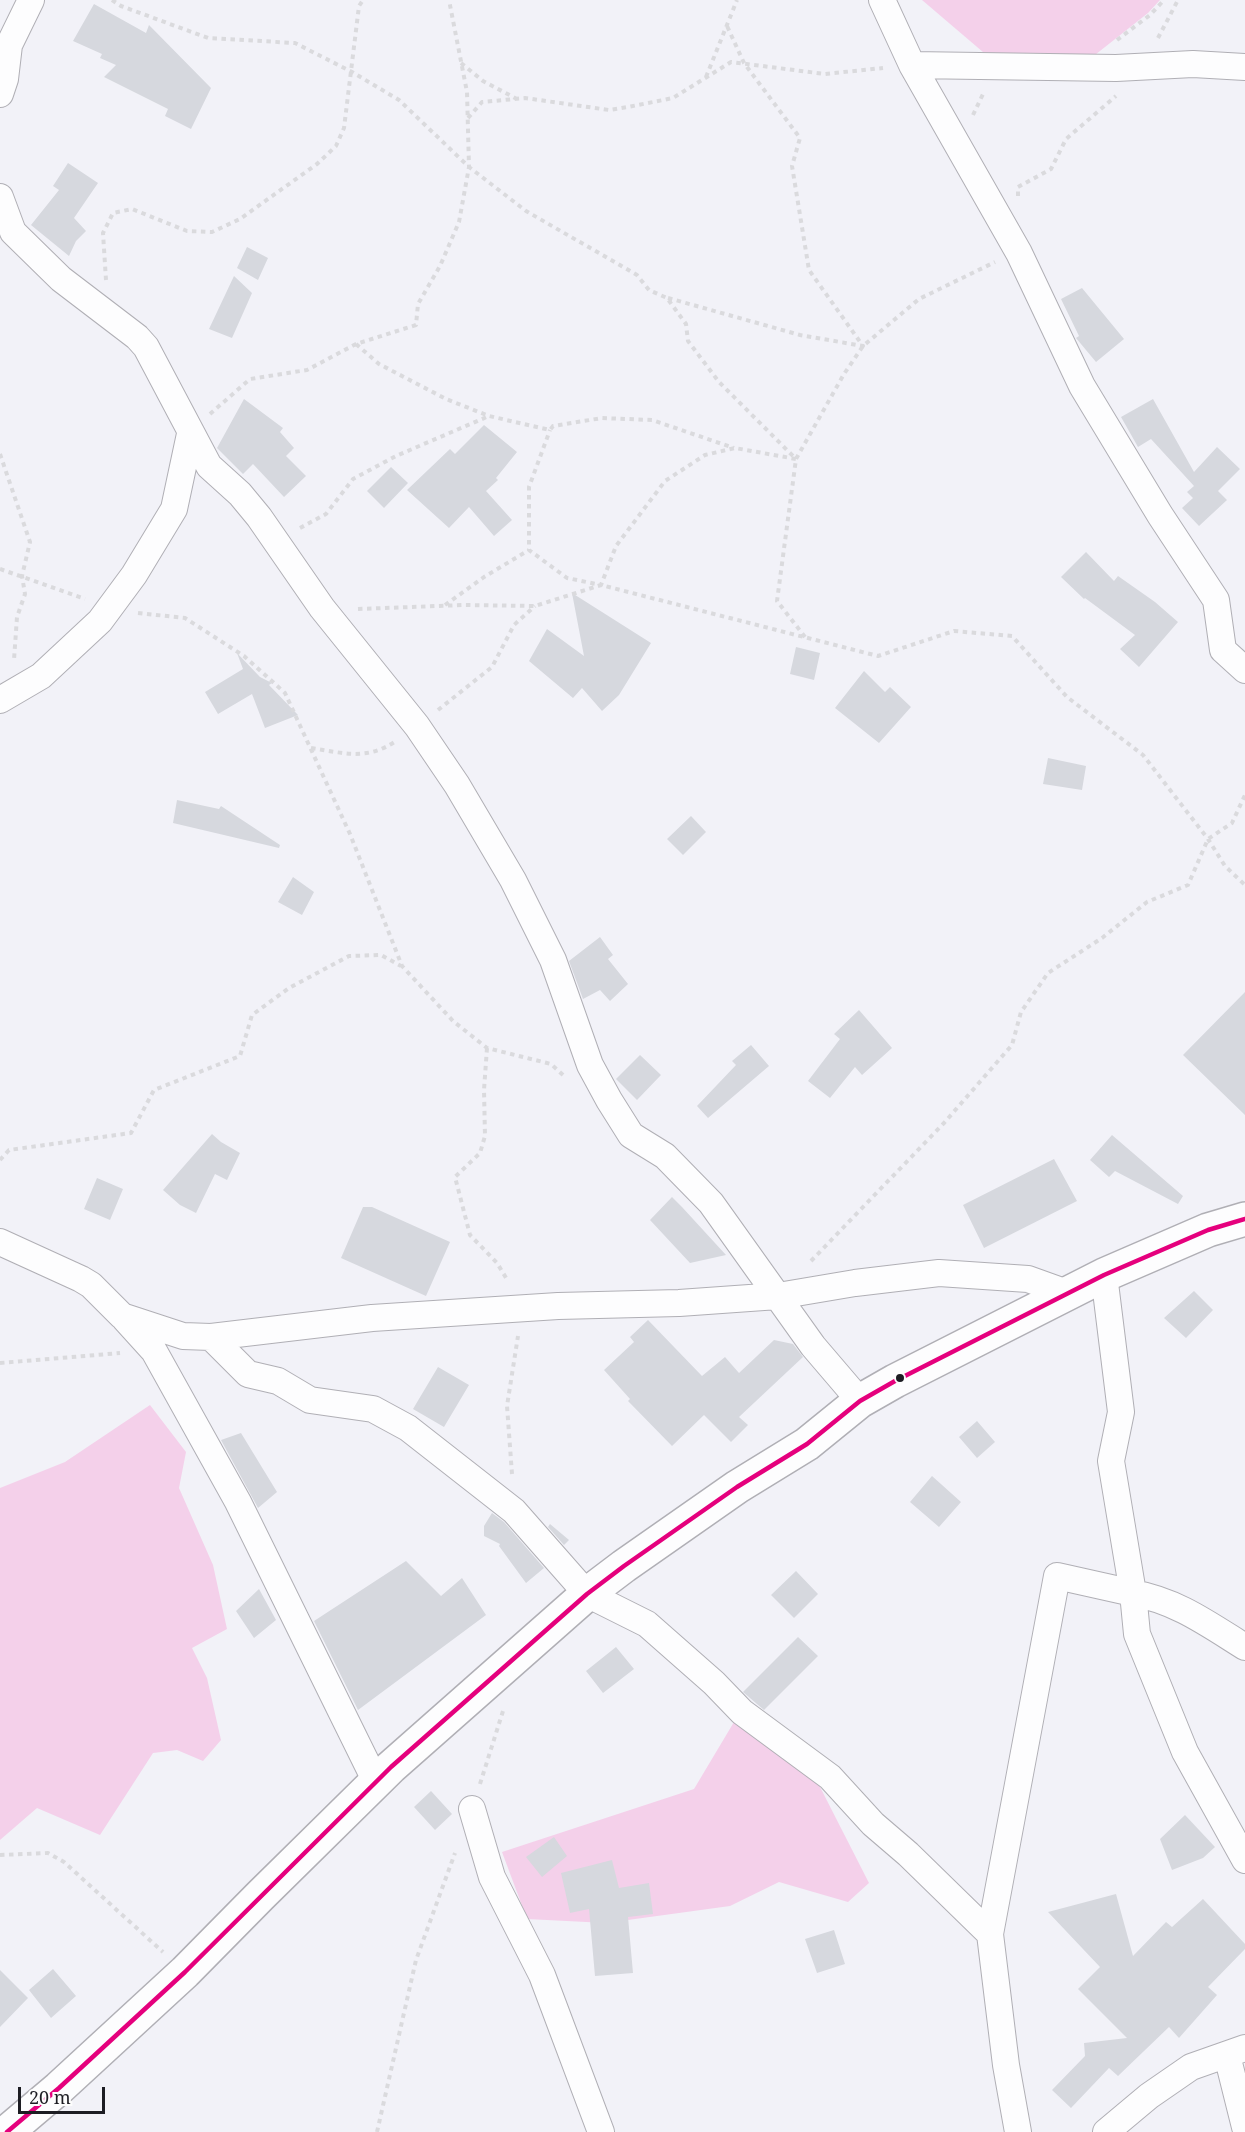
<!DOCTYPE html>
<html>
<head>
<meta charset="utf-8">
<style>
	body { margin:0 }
	#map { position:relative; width:1245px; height:2132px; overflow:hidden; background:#f2f2f8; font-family:"Noto Serif",serif }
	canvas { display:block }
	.scale { position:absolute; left:18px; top:2087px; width:87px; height:27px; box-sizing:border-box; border:3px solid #1d1d23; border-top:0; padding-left:8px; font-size:18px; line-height:21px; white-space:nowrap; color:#1d1d23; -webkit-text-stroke:4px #fdfdfd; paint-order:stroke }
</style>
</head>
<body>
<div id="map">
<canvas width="1245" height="2132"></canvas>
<div class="scale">20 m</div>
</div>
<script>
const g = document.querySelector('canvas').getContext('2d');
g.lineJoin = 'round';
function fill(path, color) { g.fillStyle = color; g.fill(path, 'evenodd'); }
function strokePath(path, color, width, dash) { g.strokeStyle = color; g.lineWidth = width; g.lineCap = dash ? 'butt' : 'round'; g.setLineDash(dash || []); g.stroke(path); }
fill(new Path2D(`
	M 922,0 L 1160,0 L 1148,13 L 1081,66 L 997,64 Z
	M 150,1405 L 186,1452 L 179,1488 L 213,1565 L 227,1629 L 192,1648 L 207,1678 L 221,1740 L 203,1761 L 177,1750 L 153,1753 L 100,1835 L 37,1808 L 0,1840 L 0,1488 L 65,1462 Z
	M 734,1722 L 819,1785 L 869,1883 L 848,1902 L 779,1882 L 730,1906 L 606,1923 L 527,1919 L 502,1852 L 694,1789 Z`), '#f4d0ea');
fill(new Path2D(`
	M 94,4 L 146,33 L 149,25 L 211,88 L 191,129 L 165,116 L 168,109 L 104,77 L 116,65 L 100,58 L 102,54 L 73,41 Z
	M 68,163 L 98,183 L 74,218 L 86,231 L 76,241 L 69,256 L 31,225 L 59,190 L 53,186 Z
	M 247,247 L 268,258 L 258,280 L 237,268 Z
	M 234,276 L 252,293 L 232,338 L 209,329 Z
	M 1082,288 L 1124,339 L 1096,362 L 1076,338 L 1079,336 L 1061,299 Z
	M 244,399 L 283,428 L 280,432 L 294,448 L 286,456 L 306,476 L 284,497 L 253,464 L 243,474 L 217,448 Z
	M 1153,399 L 1194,472 L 1217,447 L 1240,469 L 1218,491 L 1227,500 L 1199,526 L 1182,508 L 1193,498 L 1187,492 L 1194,486 L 1151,439 L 1138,447 L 1121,417 Z
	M 484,425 L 517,452 L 496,478 L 498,480 L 486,491 L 512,520 L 494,536 L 469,507 L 449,528 L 407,490 L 450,449 L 455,454 Z
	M 391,467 L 408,483 L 384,508 L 367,491 Z
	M 1086,552 L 1114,581 L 1118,576 L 1155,602 L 1178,622 L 1139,667 L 1120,649 L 1135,635 L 1085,598 L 1084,599 L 1061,577 Z
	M 572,593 L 651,643 L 619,695 L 602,711 L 582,688 L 573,698 L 529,661 L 547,629 L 584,656 Z
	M 796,647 L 820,653 L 814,680 L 790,674 Z
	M 237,653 L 260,677 L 272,683 L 269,685 L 298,715 L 265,728 L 252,694 L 218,714 L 205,692 L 243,669 Z
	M 864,671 L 885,692 L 890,687 L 911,707 L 879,743 L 835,708 Z
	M 1048,758 L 1086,766 L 1082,790 L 1043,784 Z
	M 177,800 L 219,809 L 221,806 L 280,845 L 279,848 L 173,823 Z
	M 691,816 L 706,832 L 683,855 L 667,839 Z
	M 293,877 L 314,892 L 302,915 L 278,902 Z
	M 600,937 L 613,955 L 608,959 L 628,984 L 610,1001 L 600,990 L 583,999 L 569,961 Z
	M 1245,992 L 1245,1115 L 1183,1055 Z
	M 859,1010 L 892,1048 L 862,1075 L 855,1067 L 830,1098 L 808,1081 L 840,1039 L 834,1034 Z
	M 751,1045 L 769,1066 L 708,1118 L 697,1106 L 736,1065 L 732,1061 Z
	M 640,1055 L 661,1075 L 637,1100 L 616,1079 Z
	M 212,1134 L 221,1142 L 240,1153 L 227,1180 L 215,1174 L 196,1213 L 180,1205 L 163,1190 Z
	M 1112,1135 L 1183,1196 L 1178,1204 L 1115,1171 L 1109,1177 L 1090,1160 Z
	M 1054,1159 L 1077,1201 L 984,1248 L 963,1205 Z
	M 97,1178 L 123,1189 L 110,1220 L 84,1209 Z
	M 672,1197 L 682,1207 L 726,1255 L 690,1263 L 650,1220 Z
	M 363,1207 L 372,1207 L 450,1242 L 426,1296 L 341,1258 Z
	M 1194,1291 L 1213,1310 L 1186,1338 L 1164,1318 Z
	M 648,1320 L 702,1376 L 725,1357 L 739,1373 L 774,1340 L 793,1344 L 803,1357 L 739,1417 L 748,1425 L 731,1442 L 704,1415 L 672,1446 L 628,1401 L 630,1399 L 604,1370 L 634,1342 L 630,1337 Z
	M 438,1367 L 469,1385 L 444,1427 L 413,1409 Z
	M 977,1421 L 995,1442 L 977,1458 L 959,1437 Z
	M 241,1433 L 277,1492 L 258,1508 L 221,1440 Z
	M 932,1476 L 961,1502 L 939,1527 L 910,1502 Z
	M 492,1513 L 504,1522 L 544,1568 L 526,1583 L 499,1546 L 500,1544 L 484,1536 L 484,1526 Z
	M 550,1524 L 569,1540 L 564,1545 L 548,1527 Z
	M 406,1561 L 441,1596 L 462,1578 L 486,1615 L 358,1710 L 314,1621 Z
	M 796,1571 L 818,1594 L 794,1618 L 771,1595 Z
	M 259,1589 L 276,1620 L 254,1638 L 236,1611 Z
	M 798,1637 L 818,1656 L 764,1710 L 743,1692 Z
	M 616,1647 L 634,1669 L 603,1693 L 586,1671 Z
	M 431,1791 L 452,1814 L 435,1830 L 414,1807 Z
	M 1185,1815 L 1215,1847 L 1203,1858 L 1172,1870 L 1160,1839 Z
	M 554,1837 L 567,1856 L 542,1877 L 526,1857 Z
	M 612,1860 L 619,1888 L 649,1883 L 653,1914 L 628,1917 L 633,1973 L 595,1976 L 589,1909 L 570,1913 L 561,1873 Z
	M 1116,1894 L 1133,1956 L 1166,1922 L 1172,1927 L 1203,1899 L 1245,1944 L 1245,1949 L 1208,1987 L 1217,1995 L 1179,2038 L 1169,2027 L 1118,2076 L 1109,2068 L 1071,2108 L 1052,2090 L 1085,2056 L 1084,2043 L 1127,2038 L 1078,1989 L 1100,1967 L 1048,1912 Z
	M 834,1930 L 845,1964 L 817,1973 L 805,1939 Z
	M 53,1969 L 76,1996 L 51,2018 L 29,1990 Z
	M 0,1970 L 28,1998 L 0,2027 Z`), '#d6d8de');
const street = new Path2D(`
	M 882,0 L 912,65 L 1019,253 L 1082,386 L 1160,515 L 1216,600 L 1223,650 L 1245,670
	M 912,65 L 1116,68 L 1193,64 L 1245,67
	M 0,94 L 5,79 L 9,45 L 31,0
	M 0,197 L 13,232 L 61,279 L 137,337 L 146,347 L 209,466 L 240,494 L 259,517 L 322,608 L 417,726 L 457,785 L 513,880 L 553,960 L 590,1065 L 609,1100 L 631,1135 L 665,1156 L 711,1203 L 813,1346 L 860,1401
	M 0,700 L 41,676 L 100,621 L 134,575 L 174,509 L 190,434
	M 0,1242 L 81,1279 L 91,1285 L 122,1316 L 183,1336 L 211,1337 L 372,1318 L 558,1306 L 679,1303 L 778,1296 L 855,1283 L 939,1273 L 1028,1279 L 1067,1293
	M 125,1319 L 154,1351 L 238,1502 L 376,1782
	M 211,1337 L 248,1374 L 278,1381 L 310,1400 L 373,1409 L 408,1428 L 514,1511 L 587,1594 L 647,1624 L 714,1683 L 742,1712 L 830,1777 L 873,1824 L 908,1854 L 990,1934
	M 1245,1647 C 1208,1624 1177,1601 1133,1593 L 1137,1634 L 1185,1752 L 1245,1860
	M 472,1809 L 492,1877 L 542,1975 L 601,2132
	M 1227,2055 L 1245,2127
	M 1018,2132 L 1006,2065 L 990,1934 L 1057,1576 L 1133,1593 L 1111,1461 L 1121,1412 L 1104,1275
	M 1106,2132 L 1149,2096 L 1191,2067 L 1245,2048`);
const secondary = new Path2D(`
	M 7,2132 L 59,2088 L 185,1972 L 260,1896 L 391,1767 L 587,1594 L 624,1566 L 737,1487 L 807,1444 L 860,1401 L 895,1381 L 1104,1275 L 1208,1230 L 1245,1219`);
strokePath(street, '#b0afb5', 28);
strokePath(secondary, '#b0afb5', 36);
strokePath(new Path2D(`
	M 112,0 L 121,6 L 208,38 L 295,43 L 352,72 L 399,100 L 469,167 L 526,211 L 637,275 L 649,290 L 667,298 L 686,324 L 688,341 L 719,382 L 796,459 L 735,448 L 705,455 L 665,481 L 616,546 L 601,585 L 567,578 L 529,550 L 529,487 L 550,430
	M 1158,38 L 1178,0
	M 1117,40 L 1150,15 L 1164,0
	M 461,63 L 483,81 L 517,99
	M 706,77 L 737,0
	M 973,115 L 984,92
	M 468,118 L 482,102 L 525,98 L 609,110 L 628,107 L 673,98 L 731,62 L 825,74 L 883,68
	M 1018,196 L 1018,187 L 1051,169 L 1066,139 L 1116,96
	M 106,280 L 103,233 L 113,213 L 132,209 L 187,231 L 212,232 L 240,219 L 317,164 L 336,146 L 344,128 L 359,6 L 363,0
	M 668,298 L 800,335 L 863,346 L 809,270 L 792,166 L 800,138 L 744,63 L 727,26
	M 356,344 L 379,364 L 446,399 L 489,416 L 550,430 L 553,426 L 602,418 L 652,420 L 734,448
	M 210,414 L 250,379 L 307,370 L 356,344 L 416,325 L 418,304 L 440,266 L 459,222 L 469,167 L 467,92 L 449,0
	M 0,454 L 30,542 L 22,576 L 25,594 L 17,617 L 14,660
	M 300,528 L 326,514 L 353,479 L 396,456 L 489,416
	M 0,569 L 85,599
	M 445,605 L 484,577 L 529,550
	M 358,609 L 464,605 L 535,606 L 601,585 L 878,656 L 954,631 L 1012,636 L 1067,697 L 1143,755 L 1208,839 L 1225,866 L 1245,885
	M 138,613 L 185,618 L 244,656 L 285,693 L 350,834 L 402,966 L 453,1021 L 487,1048 L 551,1064 L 563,1075
	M 805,637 L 777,601 L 796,459 L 844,374 L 863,346 L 919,299 L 995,262
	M 438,710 L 492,667 L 514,625 L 535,606
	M 311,748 C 344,753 366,761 396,741
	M 487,1048 L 484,1090 L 485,1136 L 480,1153 L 455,1177 L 470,1235 L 497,1263 L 508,1281
	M 0,1160 L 9,1150 L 131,1133 L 154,1090 L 240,1056 L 252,1015 L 289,988 L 349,956 L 381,955 L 401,966
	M 811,1261 L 944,1123 L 1012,1045 L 1021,1012 L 1048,973 L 1102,938 L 1147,902 L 1188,885 L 1208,839 L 1232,823 L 1245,795
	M 0,1363 L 120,1353
	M 512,1474 L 507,1406 L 518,1336
	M 480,1784 L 503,1711
	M 0,1855 L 48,1853 L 64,1862 L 163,1952
	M 377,2132 L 416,1960 L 455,1853`), '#dadadd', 4, [4.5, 4.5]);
strokePath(street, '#fdfdfe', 26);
strokePath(secondary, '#fdfdfe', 33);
strokePath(new Path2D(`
	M 7,2132 L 59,2088 L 185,1972 L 391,1767 L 587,1594 L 624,1566 L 737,1487 L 807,1444 L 860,1401 L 895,1381 L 1104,1275 L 1208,1230 L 1245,1219`), '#e5007d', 4.5);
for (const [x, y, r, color] of [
	[900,1378,5,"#1d1d23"]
]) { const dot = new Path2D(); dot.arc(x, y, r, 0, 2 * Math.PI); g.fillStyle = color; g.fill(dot); strokePath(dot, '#fdfdfd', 2); }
</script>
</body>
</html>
